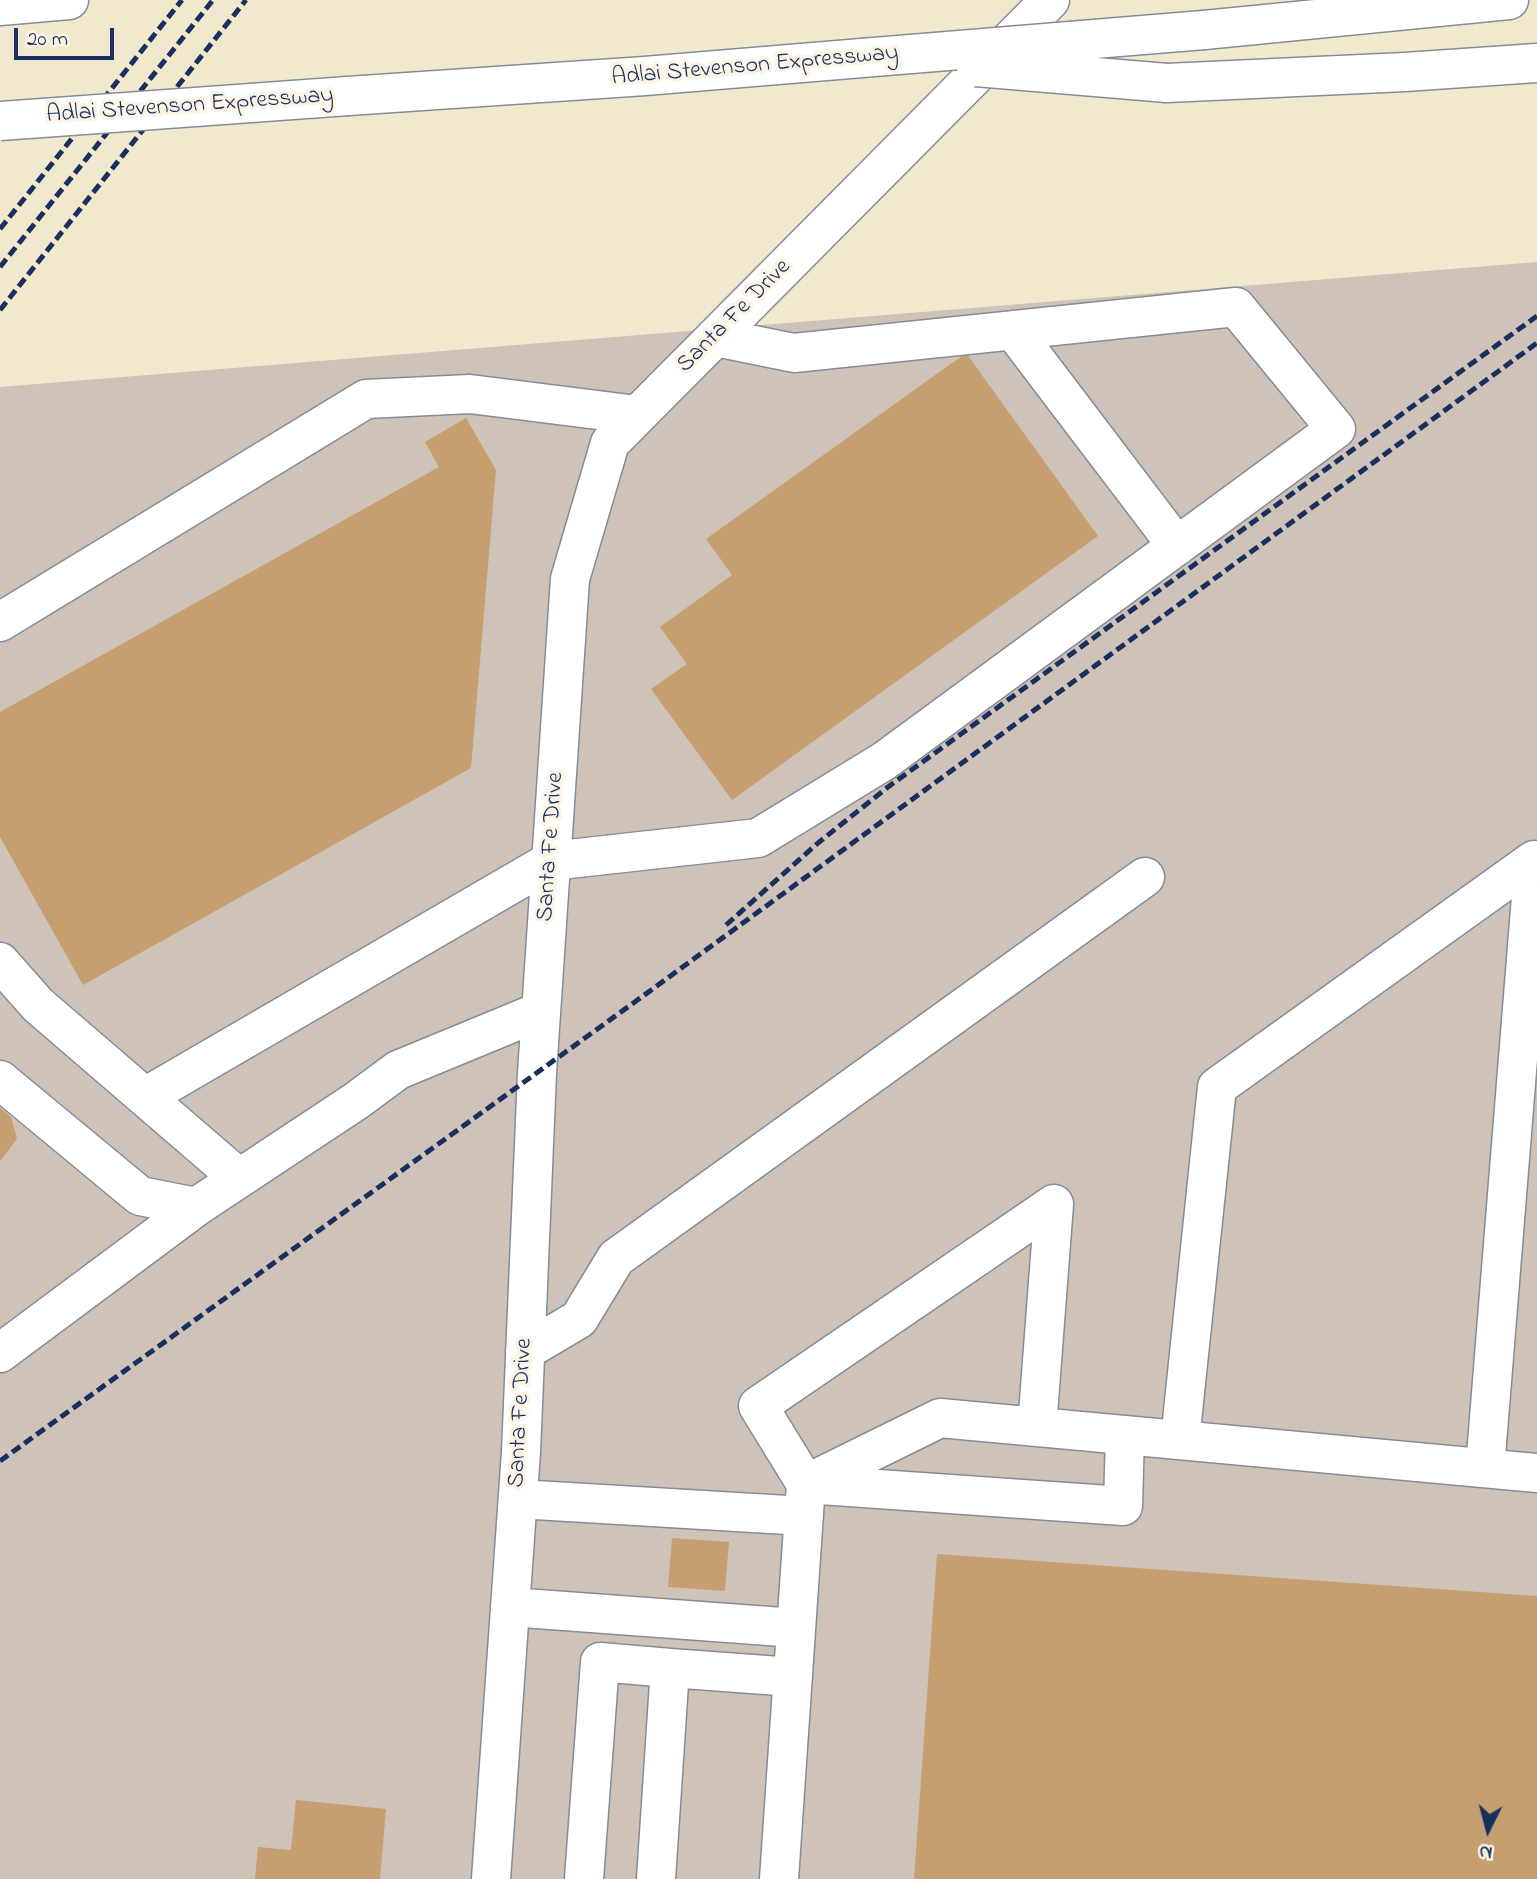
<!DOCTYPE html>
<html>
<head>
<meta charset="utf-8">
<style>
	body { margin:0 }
	#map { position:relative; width:1537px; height:1879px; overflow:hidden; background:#f1e9cd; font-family:"Indie Flower",sans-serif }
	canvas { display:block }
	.north { position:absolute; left:1453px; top:1795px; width:70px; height:70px; -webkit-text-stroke:5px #fcf5e5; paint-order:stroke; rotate:186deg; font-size:19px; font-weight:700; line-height:28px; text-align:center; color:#1b2f5e }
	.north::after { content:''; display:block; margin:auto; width:24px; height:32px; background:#1b2f5e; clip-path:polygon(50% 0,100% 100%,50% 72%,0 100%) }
	.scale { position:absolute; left:14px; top:28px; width:100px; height:32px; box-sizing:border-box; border:4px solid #1b2f5e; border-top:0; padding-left:9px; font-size:21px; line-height:24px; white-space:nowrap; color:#1b2f5e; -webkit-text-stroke:5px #fcf5e5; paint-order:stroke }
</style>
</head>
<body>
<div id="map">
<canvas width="1537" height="1879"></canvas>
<div class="north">N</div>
<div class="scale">20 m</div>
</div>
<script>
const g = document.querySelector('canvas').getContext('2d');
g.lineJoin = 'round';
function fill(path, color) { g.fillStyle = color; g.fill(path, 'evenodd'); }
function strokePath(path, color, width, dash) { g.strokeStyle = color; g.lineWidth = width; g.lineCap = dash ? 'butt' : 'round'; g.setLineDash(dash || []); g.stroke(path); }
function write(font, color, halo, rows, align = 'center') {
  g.font = font + ' "Indie Flower",sans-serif'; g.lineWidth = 7; g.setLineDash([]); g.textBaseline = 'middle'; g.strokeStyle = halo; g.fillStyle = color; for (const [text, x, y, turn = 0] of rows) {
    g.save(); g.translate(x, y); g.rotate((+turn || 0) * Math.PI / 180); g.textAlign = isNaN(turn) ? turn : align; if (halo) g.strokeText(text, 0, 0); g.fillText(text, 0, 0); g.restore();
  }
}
fill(new Path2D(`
	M 1537,262 L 1537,1879 L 0,1879 L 0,387 Z`), '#cec2b9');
fill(new Path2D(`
	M 966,353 L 1098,536 L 732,800 L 651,689 L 687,664 L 660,627 L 732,575 L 706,539 Z
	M 466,418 L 496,470 L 471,768 L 83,985 L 0,837 L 0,712 L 439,467 L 425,442 Z
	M 0,1108 L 11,1117 L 17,1139 L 0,1161 Z
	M 672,1538 L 729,1542 L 725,1591 L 668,1587 Z
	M 937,1554 L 1537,1596 L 1537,1879 L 914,1879 Z
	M 296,1800 L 386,1809 L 380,1879 L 255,1879 L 258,1847 L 291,1850 Z`), '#c59f6f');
const minor = new Path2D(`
	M 1013,330 L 1177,546
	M 0,622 L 366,399 L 470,394 L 637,415
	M 0,962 L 38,1005 L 239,1178
	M 0,1080 L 140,1196 L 196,1207
	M 145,1097 L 551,861 L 758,838 L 884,761 L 1336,429 L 1236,307 L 794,353 L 715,337
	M 525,1351 L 579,1319 L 616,1258 L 1145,877
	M 0,1353 L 196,1207 L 356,1101 L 398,1070 L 541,1011
	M 1037,1427 L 1054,1204 L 758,1406 L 806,1484 L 1123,1506 L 1125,1435
	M 1180,1440 L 1217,1087 L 1534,860 L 1485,1468
	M 518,1499 L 804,1516
	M 510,1607 L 796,1628
	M 491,1879 L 521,1452 L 537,1073 L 570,579 L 610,443 L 1050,0
	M 584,1879 L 600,1662 L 670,1668
	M 656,1879 L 670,1668 L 793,1677
	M 779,1879 L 806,1484 L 940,1418 L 1537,1473`);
const highway = new Path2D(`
	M 0,6 L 69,0
	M 1204,30 L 1509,0
	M 1167,83 L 1405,72 L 1537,63
	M 348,96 L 645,76 L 862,58`);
strokePath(minor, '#868c96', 41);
strokePath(highway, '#868c96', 41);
strokePath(minor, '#fff', 38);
strokePath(highway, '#fff', 38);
strokePath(new Path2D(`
	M 0,229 L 182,0
	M 0,267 L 213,0
	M 0,310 L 246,0
	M 726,925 L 818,843 L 888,787 L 1537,316
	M 0,1461 L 643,996 L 1537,343`), '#1b2f5e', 5, [10, 5]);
const highwayBridge = new Path2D(`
	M 862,58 L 1204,30
	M 976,67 L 1167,83
	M 0,121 L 348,96`);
strokePath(highwayBridge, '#868c96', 41, []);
strokePath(highwayBridge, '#fff', 38);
write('24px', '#1b2f5e', '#fcf5e5', [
	["Adlai Stevenson Expressway",755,67,-5],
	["Adlai Stevenson Expressway",190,107,-4],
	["Santa Fe Drive",735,317,-45],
	["Santa Fe Drive",552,847,-86],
	["Santa Fe Drive",522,1413,-87]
]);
</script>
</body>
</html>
